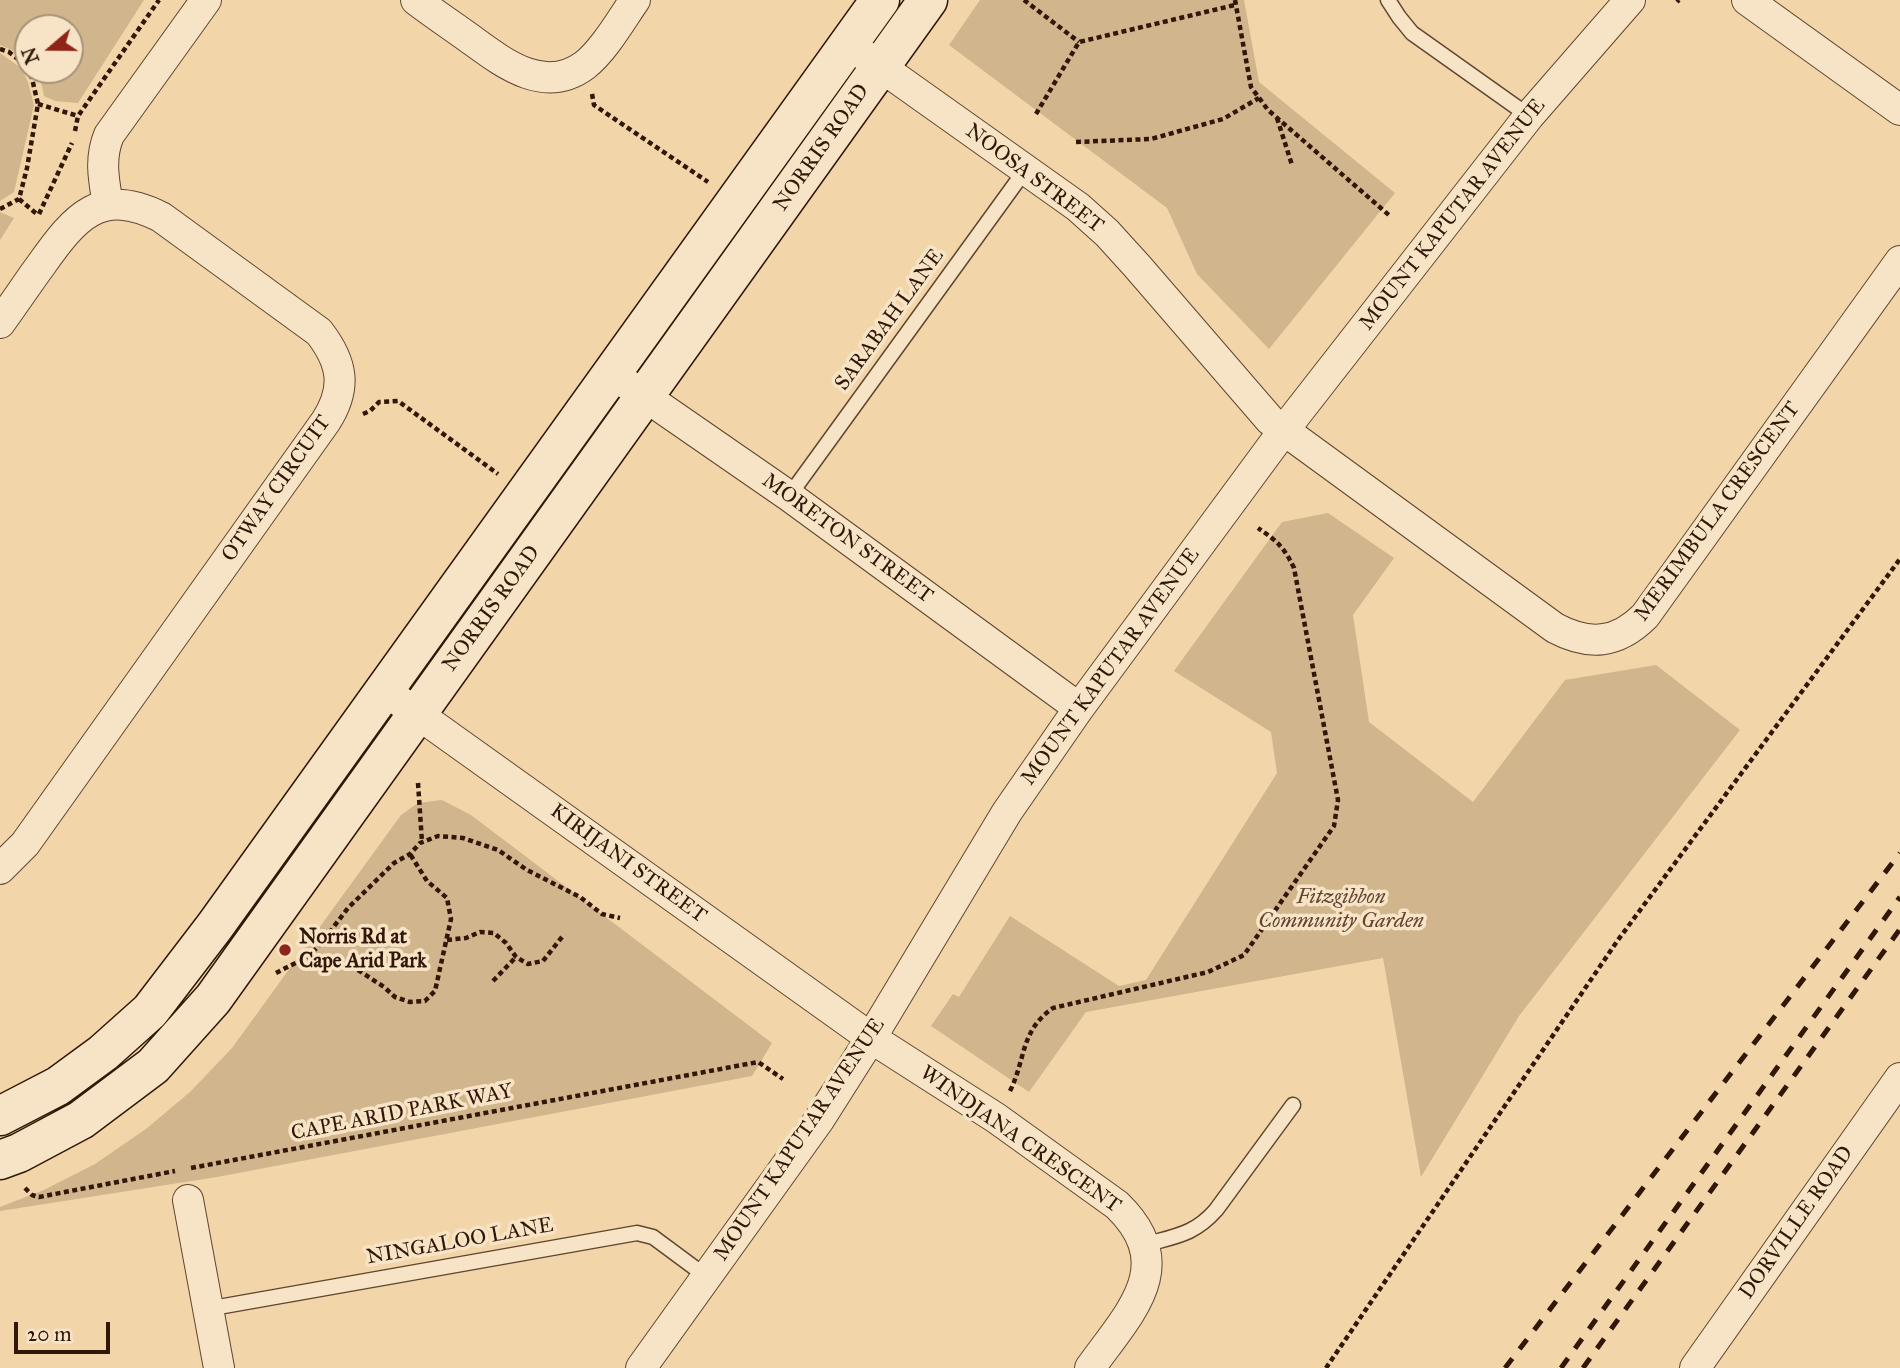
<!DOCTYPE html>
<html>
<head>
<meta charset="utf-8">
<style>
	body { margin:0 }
	#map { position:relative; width:1900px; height:1368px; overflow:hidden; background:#f2d5a8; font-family:"IM FELL Great Primer",serif }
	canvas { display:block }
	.north { position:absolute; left:14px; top:14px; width:70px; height:70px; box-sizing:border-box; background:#f7e4c6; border:2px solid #a7927a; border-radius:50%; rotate:250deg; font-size:19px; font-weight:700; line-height:28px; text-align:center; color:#301708 }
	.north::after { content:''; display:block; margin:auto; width:24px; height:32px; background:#8f2418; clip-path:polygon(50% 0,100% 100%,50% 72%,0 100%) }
	.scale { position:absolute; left:14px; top:1322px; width:96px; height:32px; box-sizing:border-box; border:4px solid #301708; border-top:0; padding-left:9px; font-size:21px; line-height:24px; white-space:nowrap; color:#301708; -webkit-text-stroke:5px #f7e4c6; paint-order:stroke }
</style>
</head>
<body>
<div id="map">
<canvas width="1900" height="1368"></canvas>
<div class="north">N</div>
<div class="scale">20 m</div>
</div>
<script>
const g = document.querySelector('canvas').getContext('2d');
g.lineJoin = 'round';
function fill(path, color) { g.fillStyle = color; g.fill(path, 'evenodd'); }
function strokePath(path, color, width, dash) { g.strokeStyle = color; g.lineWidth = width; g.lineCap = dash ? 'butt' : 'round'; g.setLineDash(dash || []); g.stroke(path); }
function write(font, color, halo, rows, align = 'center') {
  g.font = font + ' "IM FELL Great Primer",serif'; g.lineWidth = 7; g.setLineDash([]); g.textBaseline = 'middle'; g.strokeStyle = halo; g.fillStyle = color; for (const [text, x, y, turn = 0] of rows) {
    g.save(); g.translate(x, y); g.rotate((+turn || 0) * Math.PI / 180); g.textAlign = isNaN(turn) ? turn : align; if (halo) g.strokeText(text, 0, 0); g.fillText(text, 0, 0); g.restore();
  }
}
fill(new Path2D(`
	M 0,0 L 144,0 L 78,103 L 55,101 L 44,96 L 40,77 L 36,70 L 70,70 L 70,28 L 28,28 L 28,57 L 0,45 Z
	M 980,0 L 1244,0 L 1259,82 L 1395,193 L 1269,349 L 1197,274 L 1167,208 L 949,45 Z
	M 0,53 L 21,68 L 28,82 L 34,105 L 14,192 L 0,201 Z
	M 0,212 L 14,218 L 0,240 Z
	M 1328,513 L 1394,558 L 1353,615 L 1369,722 L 1473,802 L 1565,680 L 1656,665 L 1740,730 L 1519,1016 L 1421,1177 L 1383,958 L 1086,1012 L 1029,1092 L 931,1026 L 953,994 L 959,997 L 1010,916 L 1119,986 L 1146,980 L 1277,773 L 1271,732 L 1174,671 L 1282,522 Z
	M 442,800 L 471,815 L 772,1043 L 752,1076 L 217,1177 L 0,1211 L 0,1207 L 44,1190 L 95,1164 L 146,1129 L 190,1092 L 232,1048 L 401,815 L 418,803 Z`), '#d1b58d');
const service = new Path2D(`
	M 1388,0 L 1399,17 L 1412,33 L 1529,116
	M 789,496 L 1026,169
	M 1144,1245 C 1175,1236 1194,1235 1216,1210 L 1293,1105
	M 207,1309 L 637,1233 L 653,1237 L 707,1277`);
const minor = new Path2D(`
	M 416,0 C 433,13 451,25 469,38 C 502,62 544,96 585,65 C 604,50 621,20 635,0
	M 1747,0 L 1900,110
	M 864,55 L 1078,207 L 1107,233 L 1137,266 L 1270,420 L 1555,628 C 1589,646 1617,644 1645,616 L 1900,261
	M 108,205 C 104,181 99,159 109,135 L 206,0
	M 0,323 C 14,304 27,284 41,265 C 75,217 100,186 161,217 L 319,332 C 343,363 347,388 326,421 L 25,844 L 0,869
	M 627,384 L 789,496 L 1079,708
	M 384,690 L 871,1038 L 996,1118 L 1117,1205 C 1180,1266 1129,1313 1090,1368
	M 188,1200 L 219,1368
	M 641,1368 L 819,1120 L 871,1038 L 1007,812 L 1079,708 L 1284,430 L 1529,116 L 1630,0
	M 1695,1368 L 1900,1078`);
const secondary = new Path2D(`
	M 0,1116 L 58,1086 L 103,1053 L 150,1011 L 215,926 L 880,0
	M 0,1160 L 19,1153 L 81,1120 L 153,1066 L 213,999 L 928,0`);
strokePath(service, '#604630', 17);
strokePath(minor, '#604630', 32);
strokePath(secondary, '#301708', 41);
strokePath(new Path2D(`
	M 1024,0 L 1079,42
	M 1235,0 L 1251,87 L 1268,110 L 1390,216
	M 1677,2 L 1679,0
	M 0,49 L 9,52 L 28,67
	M 592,94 L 594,105 L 708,182
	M 38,104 L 78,116
	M 1036,114 L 1079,42 L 1235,5
	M 1277,118 L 1292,165
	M 75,131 L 78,116 L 159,0
	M 1076,142 L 1151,139 L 1223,119 L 1259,98
	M 19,199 L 38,215
	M 0,209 L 19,199 L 27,168 L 38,104 L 30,70
	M 39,214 L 72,143
	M 363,414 L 370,411 L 379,402 L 398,401 L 498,474
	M 418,783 L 422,842
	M 447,940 L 466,938 L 480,932 L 494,933 L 506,943 L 516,957 L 528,964 L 543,961 L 562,937
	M 358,970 L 384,987 L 395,997 L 410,1002 L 425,1001 L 435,991 L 451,919 L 447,898 L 427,881 L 410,854
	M 276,973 L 309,956 L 323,941 L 348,908 L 394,863 L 410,854 L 420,843 L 438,836 L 463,838 L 498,850 L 527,870 L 580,897 L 602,914 L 620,918
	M 493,981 L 516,957
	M 1010,1091 C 1026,1059 1020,1031 1053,1008 L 1208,972 L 1244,955 L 1334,826 L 1338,800 L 1294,568 C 1284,547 1277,541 1258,528
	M 191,1168 L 758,1062 L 783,1079
	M 25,1188 L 32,1195 L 39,1197 L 175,1171
	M 1326,1368 L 1618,940 L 1900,559`), '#301708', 4.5, [5, 3.5]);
strokePath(service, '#f7e4c6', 14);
strokePath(minor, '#f7e4c6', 30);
strokePath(secondary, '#f7e4c6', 38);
strokePath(new Path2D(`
	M 1505,1368 L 1900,853
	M 1561,1368 L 1900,897
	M 1583,1368 L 1900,929`), '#301708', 5, [12, 12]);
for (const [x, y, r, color] of [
	[285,950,7,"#8f2418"]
]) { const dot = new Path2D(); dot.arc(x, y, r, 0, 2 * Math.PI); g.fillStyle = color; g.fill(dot); strokePath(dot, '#f7e4c6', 2.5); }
write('21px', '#301708', '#f7e4c6', [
	["NORRIS ROAD",822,148,-55],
	["NOOSA STREET",1034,179,37],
	["MOUNT KAPUTAR AVENUE",1453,215,-52],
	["SARABAH LANE",890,320,-54],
	["OTWAY CIRCUIT",277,489,-55],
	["MERIMBULA CRESCENT",1718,512,-54],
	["MORETON STREET",847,539,36],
	["NORRIS ROAD",492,609,-54],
	["MOUNT KAPUTAR AVENUE",1111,667,-54],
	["KIRIJANI STREET",628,864,36],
	["CAPE ARID PARK WAY",402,1113,-11],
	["MOUNT KAPUTAR AVENUE",800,1140,-56],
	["WINDJANA CRESCENT",1020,1140,35],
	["DORVILLE ROAD",1797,1223,-55],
	["NINGALOO LANE",460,1242,-10]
]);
write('italic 21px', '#604630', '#f7e4c6', [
	["Fitzgibbon",1341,898],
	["Community Garden",1341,922]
]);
write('bold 21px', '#301708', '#f7e4c6', [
	["Norris Rd at",299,938],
	["Cape Arid Park",299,962]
], 'left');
</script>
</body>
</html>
